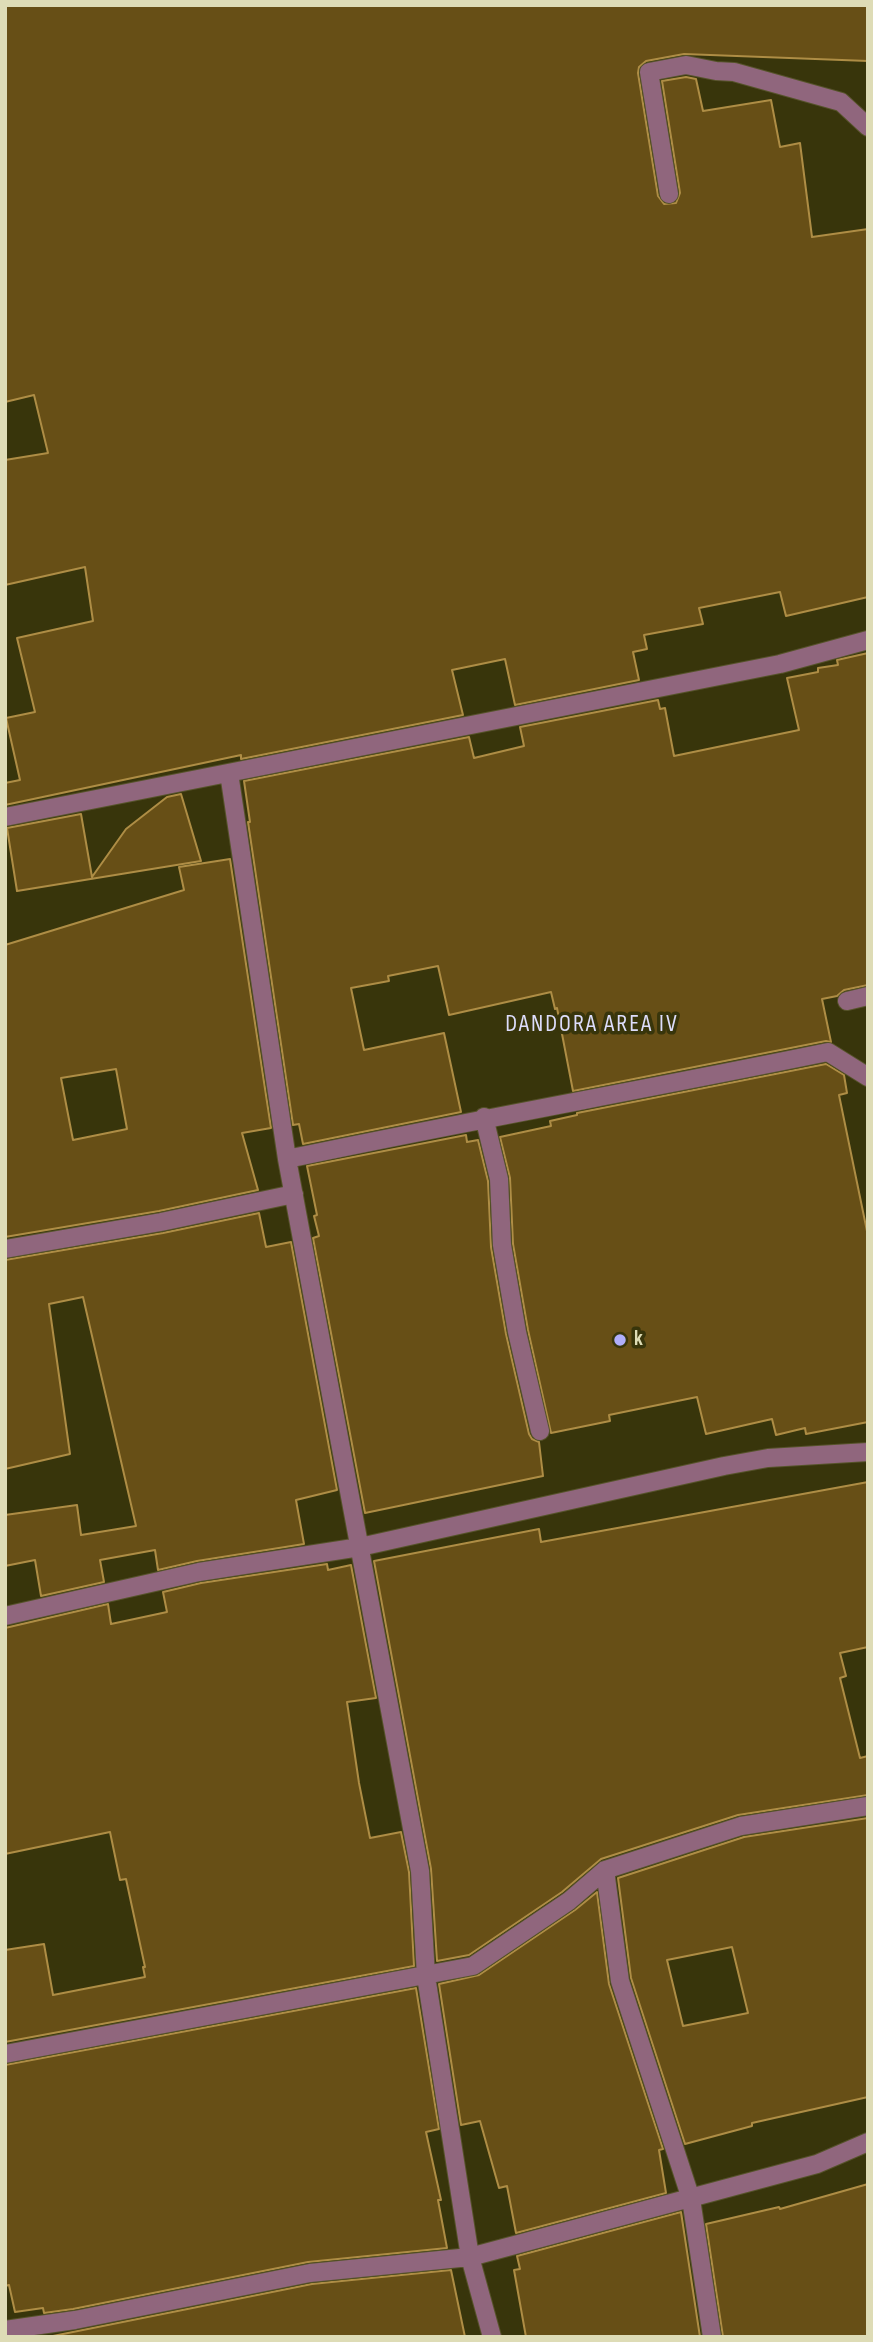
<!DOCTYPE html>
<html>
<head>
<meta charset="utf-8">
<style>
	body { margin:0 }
	#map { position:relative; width:873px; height:2342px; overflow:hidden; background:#38350b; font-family:"Sofia Sans Condensed",sans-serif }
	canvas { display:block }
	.frame { position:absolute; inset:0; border:7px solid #dedcb6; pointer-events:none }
</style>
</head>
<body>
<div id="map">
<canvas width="873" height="2342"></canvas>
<div class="frame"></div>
</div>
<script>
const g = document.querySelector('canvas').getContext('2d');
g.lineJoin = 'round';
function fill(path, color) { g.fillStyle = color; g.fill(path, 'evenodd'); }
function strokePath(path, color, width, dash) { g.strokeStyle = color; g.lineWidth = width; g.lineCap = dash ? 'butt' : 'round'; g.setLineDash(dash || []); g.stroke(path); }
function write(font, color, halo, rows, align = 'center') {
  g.font = font + ' "Sofia Sans Condensed",sans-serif'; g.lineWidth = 7; g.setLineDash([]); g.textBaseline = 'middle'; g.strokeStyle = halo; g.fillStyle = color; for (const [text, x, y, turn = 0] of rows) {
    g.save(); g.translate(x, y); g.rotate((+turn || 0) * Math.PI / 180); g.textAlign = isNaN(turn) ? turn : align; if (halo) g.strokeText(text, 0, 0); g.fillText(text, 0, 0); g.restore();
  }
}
const building = new Path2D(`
	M 5,5 L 868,5 L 868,61 L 684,54 L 646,61 L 639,67 L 638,73 L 658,196 L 664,204 L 676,203 L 680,193 L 662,81 L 686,77 L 696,79 L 703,111 L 771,100 L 780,147 L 800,143 L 812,237 L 868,229 L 868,597 L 786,616 L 780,592 L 699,608 L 703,624 L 644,635 L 647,649 L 633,652 L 639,680 L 515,705 L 505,659 L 452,670 L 463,715 L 241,759 L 241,755 L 5,805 L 5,783 L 20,780 L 6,718 L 35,712 L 17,638 L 93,621 L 85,567 L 5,585 L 5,460 L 48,453 L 34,395 L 5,402 Z
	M 868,653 L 868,985 L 844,990 L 837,996 L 822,999 L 831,1042 L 826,1041 L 573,1091 L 557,1008 L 555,1009 L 551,992 L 449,1015 L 438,966 L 388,976 L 389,981 L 351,988 L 364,1050 L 444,1033 L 461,1112 L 303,1144 L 299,1124 L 293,1125 L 248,822 L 250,822 L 244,781 L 469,737 L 474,758 L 524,746 L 520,727 L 658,700 L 660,709 L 665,708 L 674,756 L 799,730 L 787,678 L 818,672 L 818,668 L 838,665 L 837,660 Z
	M 181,794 L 201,861 L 17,891 L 7,828 L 81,814 L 92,877 L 126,829 L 167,797 Z
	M 230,859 L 271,1128 L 242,1133 L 258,1190 L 159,1211 L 5,1237 L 5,945 L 184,890 L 179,867 ZM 116,1069 L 127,1129 L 73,1140 L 61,1078 Z
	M 826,1064 L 844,1075 L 847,1093 L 839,1095 L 868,1236 L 868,1422 L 806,1434 L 805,1428 L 776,1435 L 772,1419 L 706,1434 L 697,1397 L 609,1415 L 610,1421 L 551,1433 L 528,1330 L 513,1244 L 510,1178 L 500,1137 L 551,1126 L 550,1121 L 577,1115 L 577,1113 Z
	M 466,1135 L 467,1142 L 478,1140 L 488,1181 L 491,1247 L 506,1334 L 529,1434 L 532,1439 L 539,1442 L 543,1476 L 365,1513 L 313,1238 L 319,1236 L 314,1216 L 317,1215 L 307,1166 Z
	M 259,1213 L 266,1247 L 291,1242 L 337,1490 L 296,1500 L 304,1544 L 197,1561 L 158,1570 L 155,1550 L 100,1560 L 104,1582 L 41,1596 L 35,1560 L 5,1566 L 5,1515 L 77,1505 L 81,1535 L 136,1526 L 83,1297 L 49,1304 L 70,1454 L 5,1469 L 5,1260 L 163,1233 Z
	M 868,1482 L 868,1647 L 840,1653 L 846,1676 L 840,1678 L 860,1758 L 868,1756 L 868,1795 L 738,1815 L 601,1859 L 562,1892 L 469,1955 L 437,1961 L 431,1869 L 374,1561 L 539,1529 L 541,1542 Z
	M 327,1564 L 328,1570 L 351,1565 L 376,1698 L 347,1702 L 359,1783 L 370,1838 L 401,1832 L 409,1872 L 414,1966 L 5,2042 L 5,1950 L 44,1944 L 53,1995 L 145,1977 L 143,1967 L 145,1967 L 126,1879 L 120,1880 L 110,1832 L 5,1854 L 5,1628 L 108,1604 L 111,1624 L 167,1612 L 163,1592 L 201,1583 Z
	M 868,1818 L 868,2097 L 752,2123 L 752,2126 L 685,2144 L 631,1978 L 618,1878 L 744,1837 ZM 732,1947 L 748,2013 L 683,2026 L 667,1960 Z
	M 597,1892 L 609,1984 L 663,2149 L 659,2150 L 666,2193 L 516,2233 L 507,2186 L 499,2188 L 480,2121 L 461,2125 L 439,1984 L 479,1975 L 575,1910 Z
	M 416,1988 L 439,2129 L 426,2132 L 441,2200 L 438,2200 L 447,2248 L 308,2262 L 73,2309 L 44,2313 L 43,2308 L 15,2312 L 9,2285 L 5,2286 L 5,2065 Z
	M 868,2184 L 868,2337 L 723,2337 L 706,2224 L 779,2207 L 780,2209 Z
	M 681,2212 L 700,2337 L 526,2337 L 514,2270 L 520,2269 L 517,2256 Z
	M 451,2270 L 465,2337 L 48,2337 L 312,2284 Z`);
fill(building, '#674f16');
strokePath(building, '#ae8d45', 2);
const minor = new Path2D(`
	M 669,194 L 649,72 L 686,65 L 716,71 L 734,72 L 841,102 L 868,127
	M 229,773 L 287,1159 L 420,1871 L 426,1976 L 470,2257 L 492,2337
	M 5,817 L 780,664 L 868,640
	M 847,1001 L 868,996
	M 484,1117 L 499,1179 L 502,1245 L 517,1332 L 540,1431
	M 287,1159 C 467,1121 648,1089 828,1052 L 868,1077
	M 5,1249 L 161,1222 L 294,1194
	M 5,1616 L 199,1572 L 360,1547 L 724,1466 L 768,1458 L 868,1452
	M 605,1870 L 620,1981 L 691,2199 L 712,2337
	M 5,2054 L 473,1966 L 569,1901 L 605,1870 L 741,1826 L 868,1806
	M 5,2330 L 75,2320 L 310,2273 L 470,2257 L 817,2164 L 868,2142`);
strokePath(minor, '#56532a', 20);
strokePath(minor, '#90667d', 18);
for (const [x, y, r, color] of [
	[620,1340,7,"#b0aefa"]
]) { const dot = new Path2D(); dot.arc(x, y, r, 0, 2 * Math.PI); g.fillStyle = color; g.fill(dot); strokePath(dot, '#38350b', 2.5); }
write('bold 21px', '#dedcb6', '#38350b', [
	["k",634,1340]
], 'left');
g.letterSpacing = '2px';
write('24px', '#ddddfb', '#38350b', [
	["DANDORA AREA IV",592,1025]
]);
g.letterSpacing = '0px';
</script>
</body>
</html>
